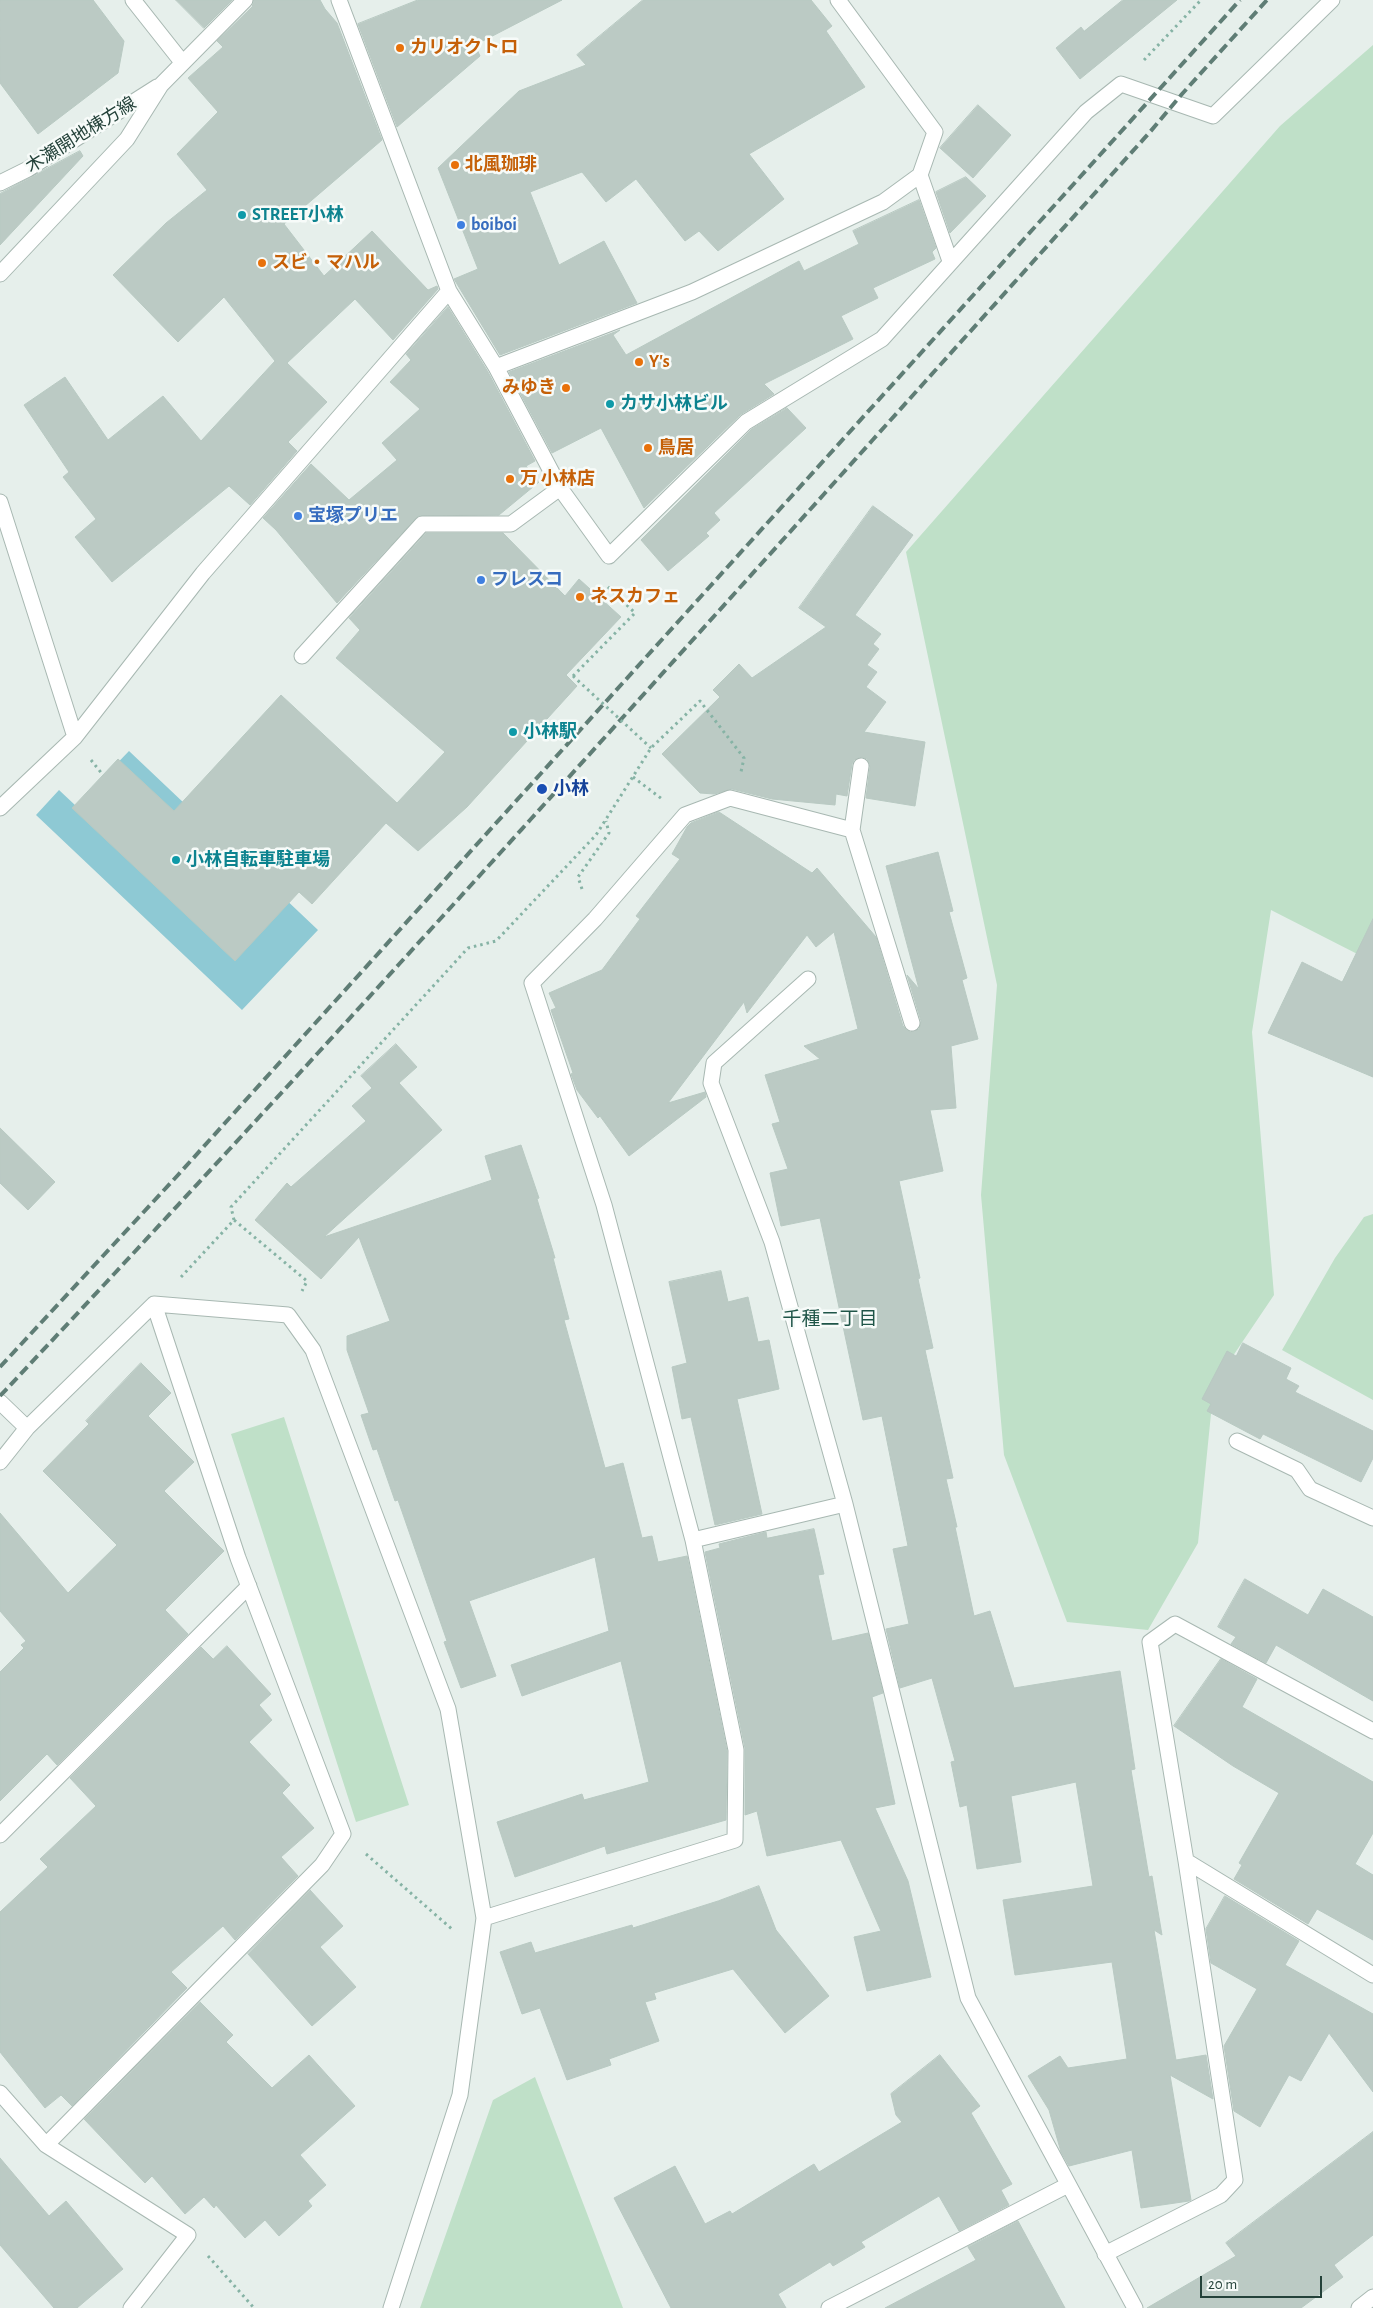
<!DOCTYPE html>
<html>
<head>
<meta charset="utf-8">
<style>
	body { margin:0 }
	#map { position:relative; width:1373px; height:2308px; overflow:hidden; background:#e6efeb; font-family:"Alegreya Sans",sans-serif }
	canvas { display:block }
	.scale { position:absolute; left:1200px; top:2276px; width:122px; height:22px; box-sizing:border-box; border:2px solid #24423a; border-top:0; padding-left:6px; font-size:15px; line-height:18px; white-space:nowrap; color:#24423a; -webkit-text-stroke:4px #f7fbf9; paint-order:stroke }
</style>
</head>
<body>
<div id="map">
<canvas width="1373" height="2308"></canvas>
<div class="scale">20 m</div>
</div>
<script>
const g = document.querySelector('canvas').getContext('2d');
g.lineJoin = 'round';
function fill(path, color) { g.fillStyle = color; g.fill(path, 'evenodd'); }
function strokePath(path, color, width, dash) { g.strokeStyle = color; g.lineWidth = width; g.lineCap = dash ? 'butt' : 'round'; g.setLineDash(dash || []); g.stroke(path); }
function write(font, color, halo, rows, align = 'center') {
  g.font = font + ' "Alegreya Sans","Noto Sans JP",sans-serif'; g.lineWidth = 5; g.setLineDash([]); g.textBaseline = 'middle'; g.strokeStyle = halo; g.fillStyle = color; for (const [text, x, y, turn = 0] of rows) {
    g.save(); g.translate(x, y); g.rotate((+turn || 0) * Math.PI / 180); g.textAlign = isNaN(turn) ? turn : align; if (halo) g.strokeText(text, 0, 0); g.fillText(text, 0, 0); g.restore();
  }
}
fill(new Path2D(`
	M 1373,45 L 1373,962 L 1271,910 L 1252,1032 L 1274,1295 L 1214,1384 L 1198,1543 L 1148,1630 L 1067,1622 L 1004,1455 L 981,1195 L 997,985 L 906,552 L 1280,126 Z
	M 1373,1214 L 1373,1400 L 1282,1350 L 1335,1258 L 1364,1217 Z
	M 284,1417 L 409,1805 L 356,1822 L 231,1434 Z
	M 535,2077 L 623,2308 L 420,2308 L 493,2100 Z`), '#bfe0c8');
fill(new Path2D(`
	M 129,751 L 318,930 L 242,1010 L 36,815 L 59,790 L 76,806 Z`), '#8ec9d4');
const building = new Path2D(`
	M 0,0 L 93,0 L 124,41 L 118,73 L 38,134 L 0,83 Z
	M 176,0 L 232,0 L 204,28 Z
	M 254,0 L 320,0 L 325,9 L 337,23 L 382,140 L 284,224 L 324,276 L 372,231 L 428,290 L 437,286 L 438,289 L 393,340 L 355,299 L 287,363 L 327,402 L 288,442 L 297,451 L 250,505 L 229,486 L 112,582 L 75,537 L 96,519 L 63,477 L 69,472 L 24,405 L 65,377 L 108,440 L 163,396 L 201,441 L 275,361 L 224,297 L 178,342 L 113,275 L 166,223 L 207,190 L 177,154 L 218,112 L 188,78 L 223,47 L 217,41 L 252,7 Z
	M 418,0 L 562,0 L 475,45 L 480,56 L 397,127 L 358,24 Z
	M 643,0 L 811,0 L 832,26 L 826,31 L 865,87 L 749,154 L 784,199 L 718,251 L 699,231 L 685,241 L 636,179 L 606,202 L 582,172 L 530,192 L 559,265 L 604,241 L 637,303 L 500,355 L 454,279 L 478,269 L 438,168 L 519,91 L 586,65 L 577,55 Z
	M 1123,0 L 1177,0 L 1080,79 L 1056,48 L 1081,27 L 1084,31 Z
	M 978,105 L 1011,135 L 973,178 L 940,148 Z
	M 80,151 L 83,156 L 0,245 L 0,194 Z
	M 966,177 L 986,196 L 950,233 L 936,192 Z
	M 919,200 L 936,248 L 932,252 L 935,259 L 873,288 L 878,298 L 841,316 L 853,339 L 764,384 L 774,394 L 740,415 L 644,508 L 601,428 L 552,453 L 509,372 L 620,330 L 613,335 L 626,355 L 799,261 L 804,271 L 859,244 L 853,231 Z
	M 448,307 L 488,372 L 535,461 L 526,466 L 539,482 L 499,515 L 418,516 L 337,603 L 276,530 L 263,518 L 311,464 L 349,500 L 397,460 L 382,443 L 420,409 L 390,382 L 411,360 L 406,354 Z
	M 787,408 L 806,428 L 714,513 L 720,520 L 706,533 L 709,536 L 668,571 L 641,540 L 752,429 Z
	M 873,506 L 913,535 L 855,615 L 881,634 L 873,644 L 879,649 L 867,665 L 877,672 L 866,687 L 886,702 L 864,732 L 925,742 L 915,806 L 866,798 L 870,767 L 867,759 L 862,757 L 854,760 L 852,764 L 847,796 L 836,794 L 835,805 L 772,799 L 732,789 L 714,794 L 700,793 L 662,754 L 720,697 L 713,690 L 739,664 L 752,678 L 826,627 L 799,608 Z
	M 426,533 L 503,533 L 565,596 L 579,579 L 621,617 L 566,675 L 577,686 L 467,807 L 418,851 L 386,823 L 312,904 L 299,892 L 235,961 L 72,808 L 118,759 L 174,811 L 281,695 L 397,803 L 445,752 L 336,658 L 360,630 L 349,618 Z
	M 719,812 L 812,873 L 817,868 L 876,937 L 903,1026 L 910,1032 L 919,1029 L 921,1021 L 907,975 L 919,989 L 886,866 L 938,852 L 953,911 L 949,912 L 967,978 L 962,980 L 978,1039 L 951,1046 L 956,1108 L 930,1110 L 943,1171 L 899,1181 L 920,1278 L 918,1279 L 933,1348 L 925,1350 L 953,1478 L 946,1479 L 957,1527 L 955,1527 L 974,1616 L 990,1611 L 1014,1688 L 1120,1671 L 1135,1769 L 1131,1770 L 1149,1877 L 1152,1876 L 1162,1935 L 1154,1930 L 1176,2060 L 1206,2055 L 1213,2099 L 1170,2075 L 1191,2200 L 1189,2201 L 1141,2208 L 1132,2150 L 1069,2166 L 1061,2152 L 1049,2110 L 1028,2076 L 1060,2056 L 1068,2068 L 1127,2059 L 1112,1962 L 1015,1975 L 1003,1900 L 1093,1886 L 1076,1782 L 1011,1796 L 1021,1862 L 977,1869 L 967,1805 L 960,1807 L 951,1762 L 955,1761 L 932,1678 L 900,1688 L 886,1629 L 909,1624 L 893,1549 L 908,1546 L 882,1416 L 863,1420 L 820,1218 L 781,1226 L 770,1173 L 788,1169 L 772,1124 L 780,1122 L 765,1075 L 820,1059 L 804,1046 L 858,1029 L 834,932 L 816,947 L 807,935 L 747,1013 L 744,1002 L 668,1103 L 705,1092 L 706,1097 L 629,1156 L 600,1116 L 598,1118 L 577,1090 L 571,1074 L 573,1073 L 551,1010 L 556,1008 L 549,993 L 602,970 L 640,919 L 636,916 L 680,859 L 672,854 L 687,827 L 691,823 Z
	M 1373,919 L 1373,1077 L 1268,1033 L 1302,962 L 1342,982 Z
	M 396,1044 L 417,1067 L 399,1083 L 442,1130 L 324,1237 L 492,1180 L 485,1156 L 521,1145 L 539,1198 L 537,1199 L 555,1258 L 553,1258 L 569,1319 L 564,1320 L 605,1468 L 623,1463 L 642,1538 L 652,1536 L 658,1562 L 687,1556 L 727,1751 L 726,1820 L 607,1854 L 605,1846 L 515,1877 L 497,1822 L 582,1794 L 584,1800 L 649,1782 L 621,1661 L 522,1696 L 511,1665 L 609,1631 L 595,1557 L 469,1601 L 496,1676 L 461,1688 L 444,1642 L 447,1641 L 398,1500 L 395,1501 L 377,1449 L 373,1450 L 361,1415 L 369,1413 L 347,1350 L 347,1336 L 390,1321 L 359,1237 L 321,1279 L 255,1220 L 287,1183 L 291,1187 L 366,1121 L 352,1106 L 372,1088 L 361,1076 Z
	M 0,1128 L 55,1182 L 28,1210 L 0,1183 Z
	M 721,1271 L 728,1302 L 748,1297 L 758,1342 L 769,1340 L 779,1389 L 737,1399 L 762,1514 L 715,1525 L 691,1417 L 682,1419 L 672,1367 L 687,1363 L 669,1282 Z
	M 1243,1343 L 1291,1368 L 1286,1379 L 1299,1386 L 1295,1392 L 1373,1431 L 1373,1458 L 1361,1482 L 1263,1434 L 1260,1439 L 1207,1411 L 1211,1404 L 1202,1399 L 1227,1351 L 1236,1356 Z
	M 141,1363 L 171,1393 L 148,1416 L 194,1462 L 164,1491 L 224,1551 L 165,1610 L 188,1634 L 57,1765 L 47,1754 L 0,1801 L 0,1672 L 24,1648 L 21,1645 L 26,1641 L 0,1611 L 0,1513 L 68,1593 L 117,1545 L 43,1471 L 89,1424 L 86,1421 Z
	M 814,1529 L 824,1574 L 818,1575 L 832,1641 L 868,1633 L 883,1693 L 872,1697 L 895,1804 L 875,1808 L 908,1881 L 931,1977 L 867,1991 L 854,1937 L 881,1931 L 841,1840 L 767,1856 L 757,1811 L 745,1815 L 745,1748 L 705,1552 L 720,1548 L 719,1544 L 766,1532 L 767,1538 Z
	M 1245,1579 L 1308,1615 L 1323,1589 L 1373,1617 L 1373,1701 L 1276,1645 L 1266,1663 L 1231,1644 L 1236,1637 L 1218,1627 Z
	M 227,1646 L 271,1694 L 259,1705 L 272,1720 L 249,1742 L 290,1785 L 282,1793 L 314,1828 L 281,1857 L 298,1876 L 235,1940 L 223,1926 L 171,1972 L 187,1988 L 72,2106 L 61,2095 L 45,2108 L 0,2052 L 0,1912 L 48,1867 L 40,1859 L 96,1806 L 70,1778 L 201,1647 L 213,1659 Z
	M 1221,1659 L 1257,1679 L 1242,1707 L 1373,1782 L 1373,1833 L 1355,1864 L 1373,1875 L 1373,1940 L 1317,1909 L 1308,1924 L 1234,1879 L 1242,1865 L 1239,1863 L 1279,1793 L 1233,1766 L 1174,1726 Z
	M 759,1886 L 776,1930 L 829,1996 L 785,2033 L 733,1969 L 654,1993 L 656,1999 L 645,2002 L 659,2041 L 609,2059 L 611,2065 L 567,2080 L 540,2008 L 522,2014 L 500,1952 L 531,1942 L 535,1953 L 632,1925 L 633,1928 L 718,1901 Z
	M 310,1890 L 343,1926 L 320,1947 L 356,1987 L 312,2026 L 248,1954 Z
	M 1225,1896 L 1299,1941 L 1285,1965 L 1373,2014 L 1373,2092 L 1329,2033 L 1301,2081 L 1289,2075 L 1260,2127 L 1234,2111 L 1224,2046 L 1257,1989 L 1211,1963 L 1206,1929 Z
	M 200,2002 L 233,2035 L 226,2042 L 272,2088 L 309,2055 L 355,2106 L 300,2155 L 326,2185 L 308,2201 L 312,2206 L 279,2236 L 265,2220 L 245,2238 L 216,2205 L 214,2208 L 204,2197 L 185,2214 L 152,2176 L 145,2183 L 84,2119 Z
	M 940,2055 L 980,2106 L 971,2113 L 1012,2184 L 1001,2190 L 1009,2205 L 959,2231 L 939,2196 L 861,2242 L 865,2247 L 833,2266 L 830,2262 L 778,2294 L 786,2308 L 671,2308 L 614,2198 L 675,2166 L 705,2224 L 730,2211 L 732,2214 L 814,2164 L 819,2172 L 902,2122 L 896,2115 L 891,2094 Z
	M 1373,2132 L 1373,2235 L 1334,2265 L 1343,2277 L 1301,2308 L 1147,2308 L 1236,2256 L 1226,2243 Z
	M 0,2158 L 49,2216 L 66,2201 L 123,2269 L 77,2308 L 54,2308 L 0,2245 Z
	M 1018,2221 L 1065,2308 L 885,2308 L 976,2260 L 968,2247 Z`);
fill(building, '#bbcac4');
strokePath(building, '#b8c9c2', 1);
const minor = new Path2D(`
	M 133,0 L 182,62
	M 339,0 L 449,291 L 496,367 L 560,488 L 609,556 L 746,422 L 882,339 L 1086,112 L 1121,84 L 1213,116 L 1332,0
	M 920,175 L 950,261
	M 0,183 L 28,169 L 157,87
	M 0,274 L 127,139 L 161,85 L 245,0
	M 496,367 L 692,292 L 883,202 L 920,175 L 935,132 L 838,0
	M 0,502 L 75,737
	M 302,656 L 422,524 L 511,524 L 560,488
	M 861,766 L 852,830 L 912,1023
	M 0,808 L 75,737 L 203,573 L 449,291
	M 808,979 L 714,1063 L 711,1083 L 772,1242 L 845,1504 L 968,1998 L 1135,2308
	M 0,1402 L 27,1428
	M 1237,1441 L 1297,1470 L 1310,1489 L 1373,1518
	M 0,1462 L 27,1428 L 154,1304 L 288,1315 L 313,1350 L 448,1709 L 484,1918 L 460,2095 L 391,2308
	M 693,1540 L 604,1205 L 532,983 L 595,919 L 685,815 L 730,798 L 852,830
	M 0,1835 L 249,1586
	M 1186,1861 L 1373,1975
	M 484,1918 L 735,1840 L 736,1750 L 693,1540 L 845,1504
	M 0,2093 L 46,2145 L 188,2235 L 131,2308
	M 46,2145 L 322,1865 L 343,1834 L 238,1558 L 154,1304
	M 1105,2254 L 1221,2195 L 1235,2180 L 1186,1861 L 1150,1642 L 1175,1624 L 1373,1731
	M 829,2308 L 1068,2185
	M 1359,2308 L 1373,2297`);
strokePath(minor, '#a8b8b2', 17);
strokePath(new Path2D(`
	M 1144,60 L 1201,0
	M 573,676 L 635,613 L 606,585
	M 91,760 L 103,775
	M 633,777 L 662,799
	M 582,889 L 578,877 L 609,833 L 606,821
	M 234,1220 L 231,1207 L 468,948 L 496,941 L 596,835 L 651,748 L 700,701 L 744,758 L 741,772
	M 181,1277 L 234,1220 L 307,1281 L 302,1291
	M 366,1854 L 453,1930
	M 208,2256 L 254,2308`), '#86b3a5', 3, [2.5, 4]);
strokePath(minor, '#fff', 15);
strokePath(new Path2D(`
	M 0,1367 L 178,1175 L 1240,0
	M 0,1396 C 390,981 768,555 1150,132 L 1182,94 L 1267,0`), '#5f7d75', 4, [10, 5]);
strokePath(new Path2D(`
	M 573,676 L 651,748`), '#86b3a5', 3, [2.5, 4]);
for (const [x, y, r, color] of [
	[400,48,5,"#e8710a"],
	[455,165,5,"#e8710a"],
	[242,215,5,"#0f9aa8"],
	[461,225,5,"#3f7fe0"],
	[262,263,5,"#e8710a"],
	[639,362,5,"#e8710a"],
	[566,388,5,"#e8710a"],
	[610,404,5,"#0f9aa8"],
	[648,448,5,"#e8710a"],
	[510,479,5,"#e8710a"],
	[298,516,5,"#3f7fe0"],
	[481,580,5,"#3f7fe0"],
	[580,597,5,"#e8710a"],
	[513,732,5,"#0f9aa8"],
	[542,789,6,"#1a4fb4"],
	[176,860,5,"#0f9aa8"]
]) { const dot = new Path2D(); dot.arc(x, y, r, 0, 2 * Math.PI); g.fillStyle = color; g.fill(dot); strokePath(dot, '#f7fbf9', 2); }
write('bold 18px', '#c56008', '#f7fbf9', [
	["カリオクトロ",410,48],
	["北風珈琲",465,165],
	["スビ・マハル",272,263],
	["Y's",649,362],
	["みゆき",556,388,"right"],
	["鳥居",658,448],
	["万 小林店",520,479],
	["ネスカフェ",590,597]
], 'left');
write('18px', '#24423a', '#f7fbf9', [
	["木瀬開地棟方線",81,135,-32]
]);
write('bold 18px', '#0d838f', '#f7fbf9', [
	["STREET小林",252,215],
	["カサ小林ビル",620,404],
	["小林駅",523,732],
	["小林自転車駐車場",186,860]
], 'left');
write('bold 18px', '#366cbe', '#f7fbf9', [
	["boiboi",471,225],
	["宝塚プリエ",308,516],
	["フレスコ",491,580]
], 'left');
write('bold 18px', '#164399', '#f7fbf9', [
	["小林",553,789]
], 'left');
write('19px', '#1f5548', '#f7fbf9', [
	["千種二丁目",830,1319]
]);
</script>
</body>
</html>
